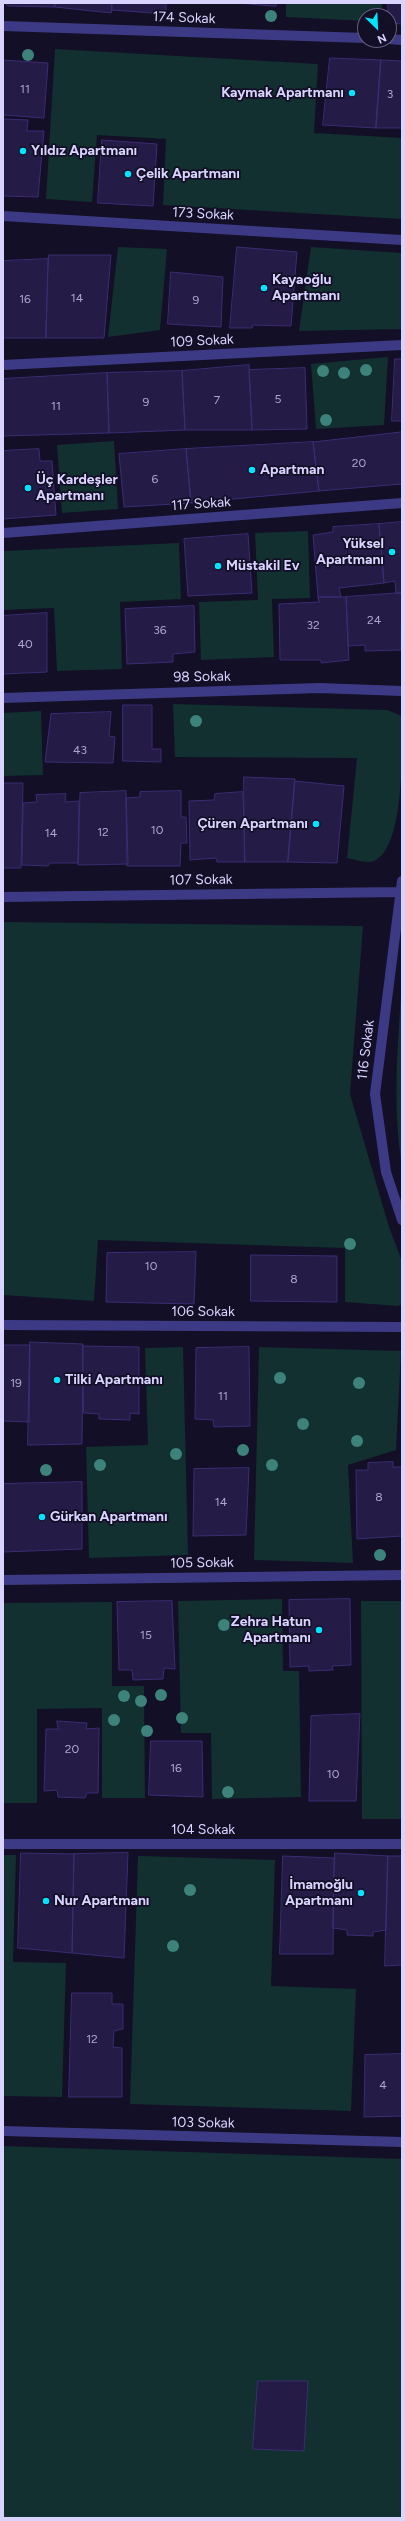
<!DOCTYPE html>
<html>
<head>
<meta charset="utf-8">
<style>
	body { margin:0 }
	#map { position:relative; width:405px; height:2521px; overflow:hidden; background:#130f26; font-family:Figtree,sans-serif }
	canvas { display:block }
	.frame { position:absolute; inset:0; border:4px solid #d9d4ff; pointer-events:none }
	.north { position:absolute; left:357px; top:8px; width:40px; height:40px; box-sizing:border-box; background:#130f26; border:1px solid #625e7d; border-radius:50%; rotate:156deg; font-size:11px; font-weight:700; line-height:16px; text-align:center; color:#d9d4ff }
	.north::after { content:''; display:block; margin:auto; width:14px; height:18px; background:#00e5ff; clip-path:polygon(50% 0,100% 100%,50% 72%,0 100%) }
</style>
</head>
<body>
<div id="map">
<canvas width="405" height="2521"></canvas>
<div class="frame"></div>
<div class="north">N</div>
</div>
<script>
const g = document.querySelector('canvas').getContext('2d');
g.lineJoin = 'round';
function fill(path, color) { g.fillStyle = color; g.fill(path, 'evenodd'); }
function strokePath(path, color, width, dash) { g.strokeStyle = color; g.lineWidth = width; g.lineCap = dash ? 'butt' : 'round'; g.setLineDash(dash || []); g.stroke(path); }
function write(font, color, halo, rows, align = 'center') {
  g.font = font + ' Figtree,sans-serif'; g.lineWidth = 3.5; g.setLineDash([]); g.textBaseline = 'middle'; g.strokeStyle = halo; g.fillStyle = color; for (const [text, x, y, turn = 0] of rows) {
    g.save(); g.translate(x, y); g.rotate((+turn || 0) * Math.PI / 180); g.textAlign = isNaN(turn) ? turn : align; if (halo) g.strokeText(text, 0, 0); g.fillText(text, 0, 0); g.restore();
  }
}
fill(new Path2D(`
	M 286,3 L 382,3 L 381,16 L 365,16 L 365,21 L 286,17 Z
	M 55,49 L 318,64 L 314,133 L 402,138 L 402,219 L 163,205 L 166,139 L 97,135 L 92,202 L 46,199 Z
	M 118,247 L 167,249 L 160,330 L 108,337 Z
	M 311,247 L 402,253 L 402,329 L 299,331 Z
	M 388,357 L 384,425 L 316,429 L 311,364 Z
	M 114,441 L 118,509 L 62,513 L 57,445 Z
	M 308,531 L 310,598 L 272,599 L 274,657 L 201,660 L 199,602 L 258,600 L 255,533 Z
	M 179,543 L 181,599 L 120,602 L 122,669 L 57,671 L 54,608 L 3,610 L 3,551 Z
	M 173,704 L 387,710 L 402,716 C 402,749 405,848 374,861 C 367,864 354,859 347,858 L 357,758 L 175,757 Z
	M 41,711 L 43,775 L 3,776 L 3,713 Z
	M 3,922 L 363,926 L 350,1094 L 389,1227 L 402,1261 L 402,1304 L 398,1306 L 345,1302 L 345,1248 L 98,1240 L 94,1301 L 3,1295 Z
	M 402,980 L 402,1166 C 392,1105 398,1042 402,980 Z
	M 183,1347 L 188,1555 L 89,1558 L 86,1447 L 148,1445 L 145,1348 Z
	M 259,1347 L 401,1351 L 396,1450 L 348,1465 L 353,1563 L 254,1560 Z
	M 282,1599 L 283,1671 L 299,1671 L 301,1797 L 212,1799 L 211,1733 L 181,1733 L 178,1601 Z
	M 361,1601 L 402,1601 L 402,1819 L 362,1819 Z
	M 112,1602 L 112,1686 L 144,1686 L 145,1798 L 102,1798 L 102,1708 L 37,1709 L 37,1803 L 3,1803 L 3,1603 Z
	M 3,1855 L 16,1855 L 13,1962 L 66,1963 L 62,2097 L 3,2096 Z
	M 138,1856 L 275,1860 L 271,1986 L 356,1989 L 351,2111 L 130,2104 Z
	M 3,2146 L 402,2159 L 402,2518 L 3,2518 Z`), '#12302f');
const building = new Path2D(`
	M 6,3 L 55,3 L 55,7 L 8,6 Z
	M 55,3 L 112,3 L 112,10 L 111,13 L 55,7 Z
	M 112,3 L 166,3 L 166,14 L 112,10 Z
	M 239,3 L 277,3 L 276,6 Z
	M 388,3 L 402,3 L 402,24 L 389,23 Z
	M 330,58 L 381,60 L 376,128 L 323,125 Z
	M 3,60 L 48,63 L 44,118 L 3,115 Z
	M 381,60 L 402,61 L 402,128 L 376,128 Z
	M 3,119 L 28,120 L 27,131 L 44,131 L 38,197 L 3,196 Z
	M 102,140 L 157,144 L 153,206 L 98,203 Z
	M 237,247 L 297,252 L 291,326 L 253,325 L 252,328 L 230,328 Z
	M 49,255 L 111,255 L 104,338 L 46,338 Z
	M 48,259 L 46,338 L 3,338 L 3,261 Z
	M 171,272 L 223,277 L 221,327 L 168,324 Z
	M 395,359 L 402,359 L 402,421 L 392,421 Z
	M 249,365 L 252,430 L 185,430 L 182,371 Z
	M 305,368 L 307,429 L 252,430 L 249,370 Z
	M 182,371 L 185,430 L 109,433 L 107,373 Z
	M 107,373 L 109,433 L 3,436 L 3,379 Z
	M 402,421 L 402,484 L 319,491 L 313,442 L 401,432 Z
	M 313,442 L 319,491 L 191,503 L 186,449 Z
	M 39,449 L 40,461 L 52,461 L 56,515 L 3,519 L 3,451 Z
	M 186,449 L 191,503 L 124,507 L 119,454 Z
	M 402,522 L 402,593 L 396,593 L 395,581 L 384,583 L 379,524 Z
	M 379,524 L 384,583 L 339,588 L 341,597 L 318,597 L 313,535 L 333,532 L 333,527 Z
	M 248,534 L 252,593 L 188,596 L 184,539 Z
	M 396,593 L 402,593 L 401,650 L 365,651 L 365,645 L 348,646 L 346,597 Z
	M 318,597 L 346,597 L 349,660 L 321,663 L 321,660 L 280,660 L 279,604 L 319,602 Z
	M 194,606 L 195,652 L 173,654 L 173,662 L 127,664 L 125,609 Z
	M 47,613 L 47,672 L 3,674 L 3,616 Z
	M 123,705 L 152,705 L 152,749 L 161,749 L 161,762 L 123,761 Z
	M 111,712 L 109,736 L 115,737 L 113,763 L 45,762 L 51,714 Z
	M 244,777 L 295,779 L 288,862 L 245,862 Z
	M 295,781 L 344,786 L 337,863 L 288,862 Z
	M 3,783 L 23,783 L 21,868 L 3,868 Z
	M 126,791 L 128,864 L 78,865 L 80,793 Z
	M 181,791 L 181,817 L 186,817 L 187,843 L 181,843 L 180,866 L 127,866 L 126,798 L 140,797 L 140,792 Z
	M 243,792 L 245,862 L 217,862 L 216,858 L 190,860 L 189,801 L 214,800 L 215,794 Z
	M 66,794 L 65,802 L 79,801 L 78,863 L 50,863 L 48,866 L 22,865 L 23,803 L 37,802 L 36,795 Z
	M 196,1252 L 194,1304 L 106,1302 L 107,1253 Z
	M 251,1255 L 337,1256 L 337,1302 L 251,1301 Z
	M 30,1342 L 83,1344 L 82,1444 L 28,1445 Z
	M 3,1345 L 30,1345 L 29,1422 L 3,1421 Z
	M 83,1346 L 139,1347 L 139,1414 L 130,1413 L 130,1420 L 99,1419 L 99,1414 L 84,1413 Z
	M 249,1347 L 250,1426 L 214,1427 L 213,1420 L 195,1419 L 196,1348 Z
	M 393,1462 L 393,1467 L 402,1467 L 402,1536 L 357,1539 L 356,1470 L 368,1470 L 368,1463 Z
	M 249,1468 L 246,1535 L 193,1536 L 194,1469 Z
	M 82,1482 L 82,1549 L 3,1552 L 3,1484 Z
	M 350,1599 L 351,1665 L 332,1666 L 333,1670 L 309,1671 L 309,1666 L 290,1667 L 289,1600 Z
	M 172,1601 L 175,1669 L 164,1668 L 163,1679 L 133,1680 L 132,1670 L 119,1670 L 117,1602 Z
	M 360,1714 L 356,1801 L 309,1801 L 311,1716 Z
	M 57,1721 L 87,1723 L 86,1729 L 99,1728 L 98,1793 L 87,1793 L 85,1798 L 58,1797 L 57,1790 L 44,1791 L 46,1729 L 58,1729 Z
	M 151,1741 L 202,1741 L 203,1797 L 149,1795 Z
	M 21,1853 L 74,1854 L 72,1953 L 18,1948 Z
	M 128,1853 L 124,1958 L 72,1953 L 74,1854 Z
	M 335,1853 L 388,1856 L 386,1930 L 373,1932 L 373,1936 L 347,1935 L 347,1930 L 333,1928 Z
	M 283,1856 L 334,1858 L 333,1954 L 280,1954 Z
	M 388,1856 L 402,1856 L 402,1965 L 385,1966 Z
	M 72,1993 L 112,1993 L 112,2004 L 123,2004 L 123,2029 L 114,2031 L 113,2047 L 122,2048 L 122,2097 L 69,2097 Z
	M 402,2054 L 402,2116 L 364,2117 L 365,2055 Z
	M 258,2381 L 308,2381 L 304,2451 L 253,2449 Z`);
fill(building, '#241b47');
strokePath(building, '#3b2d73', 1);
strokePath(new Path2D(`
	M 3,26 L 365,38
	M 389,39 L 402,40
	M 3,216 L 402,240
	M 3,365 L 402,345
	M 3,533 L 402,503
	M 402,881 L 375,1094 L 386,1172 L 402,1220
	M 3,897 L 399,892
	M 3,1325 L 402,1327
	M 3,1844 L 402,1844`), '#3d3a85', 10);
strokePath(new Path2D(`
	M 3,698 L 319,688 L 402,691
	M 3,1580 L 402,1575
	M 3,2131 L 402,2142`), '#3d3a85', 10);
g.fillStyle = '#3d827b';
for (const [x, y] of [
	[271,16],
	[28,55],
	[366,370],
	[323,371],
	[344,373],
	[326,420],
	[196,721],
	[350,1244],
	[280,1378],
	[359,1383],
	[303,1424],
	[357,1441],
	[243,1450],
	[176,1454],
	[100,1465],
	[272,1465],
	[46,1470],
	[380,1555],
	[224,1625],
	[161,1695],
	[124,1696],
	[141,1701],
	[182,1718],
	[114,1720],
	[147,1731],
	[228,1792],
	[190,1890],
	[173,1946]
]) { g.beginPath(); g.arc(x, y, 6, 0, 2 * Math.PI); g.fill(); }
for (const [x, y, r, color] of [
	[352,93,4,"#00e5ff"],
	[23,151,4,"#00e5ff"],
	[128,174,4,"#00e5ff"],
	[264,288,4,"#00e5ff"],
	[252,470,4,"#00e5ff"],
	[28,488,4,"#00e5ff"],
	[392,552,4,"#00e5ff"],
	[218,566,4,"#00e5ff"],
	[316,824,4,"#00e5ff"],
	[57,1380,4,"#00e5ff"],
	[42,1517,4,"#00e5ff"],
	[319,1630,4,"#00e5ff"],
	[361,1893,4,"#00e5ff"],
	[46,1901,4,"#00e5ff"]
]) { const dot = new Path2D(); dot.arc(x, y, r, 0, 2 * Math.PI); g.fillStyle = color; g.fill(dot); strokePath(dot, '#130f26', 1.5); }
write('12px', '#aca6d1', null, [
	["11",25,89],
	["3",390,94],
	["14",77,298],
	["16",25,299],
	["9",196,300],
	["5",278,399],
	["7",217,400],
	["9",146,402],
	["11",56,406],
	["20",359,463],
	["6",155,479],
	["24",374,620],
	["32",313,625],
	["36",160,630],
	["40",25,644],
	["43",80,750],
	["10",157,830],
	["12",103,832],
	["14",51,833],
	["10",151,1266],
	["8",294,1279],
	["19",16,1383],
	["11",223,1396],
	["8",379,1497],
	["14",221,1502],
	["15",146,1635],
	["20",72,1749],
	["16",176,1768],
	["10",333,1774],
	["12",92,2039],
	["4",383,2085]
]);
write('14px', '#d9d4ff', '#130f26', [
	["174 Sokak",184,18,2],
	["173 Sokak",203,214,3],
	["109 Sokak",202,341,-3],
	["117 Sokak",201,504,-4],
	["98 Sokak",202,677,-1],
	["107 Sokak",201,880,-1],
	["116 Sokak",366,1050,-83],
	["106 Sokak",203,1312],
	["105 Sokak",202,1563,-1],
	["104 Sokak",203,1830],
	["103 Sokak",203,2123,1]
]);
write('bold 14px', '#d9d4ff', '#130f26', [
	["Kaymak Apartmanı",344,93,"right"],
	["Yıldız Apartmanı",31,151],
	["Çelik Apartmanı",136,174],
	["Kayaoğlu",272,280],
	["Apartmanı",272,296],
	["Apartman",260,470],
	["Üç Kardeşler",36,480],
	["Apartmanı",36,496],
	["Yüksel",384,544,"right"],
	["Apartmanı",384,560,"right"],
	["Müstakil Ev",226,566],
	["Çüren Apartmanı",308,824,"right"],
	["Tilki Apartmanı",65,1380],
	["Gürkan Apartmanı",50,1517],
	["Zehra Hatun",311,1622,"right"],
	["Apartmanı",311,1638,"right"],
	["İmamoğlu",353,1885,"right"],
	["Apartmanı",353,1901,"right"],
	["Nur Apartmanı",54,1901]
], 'left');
</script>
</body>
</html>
